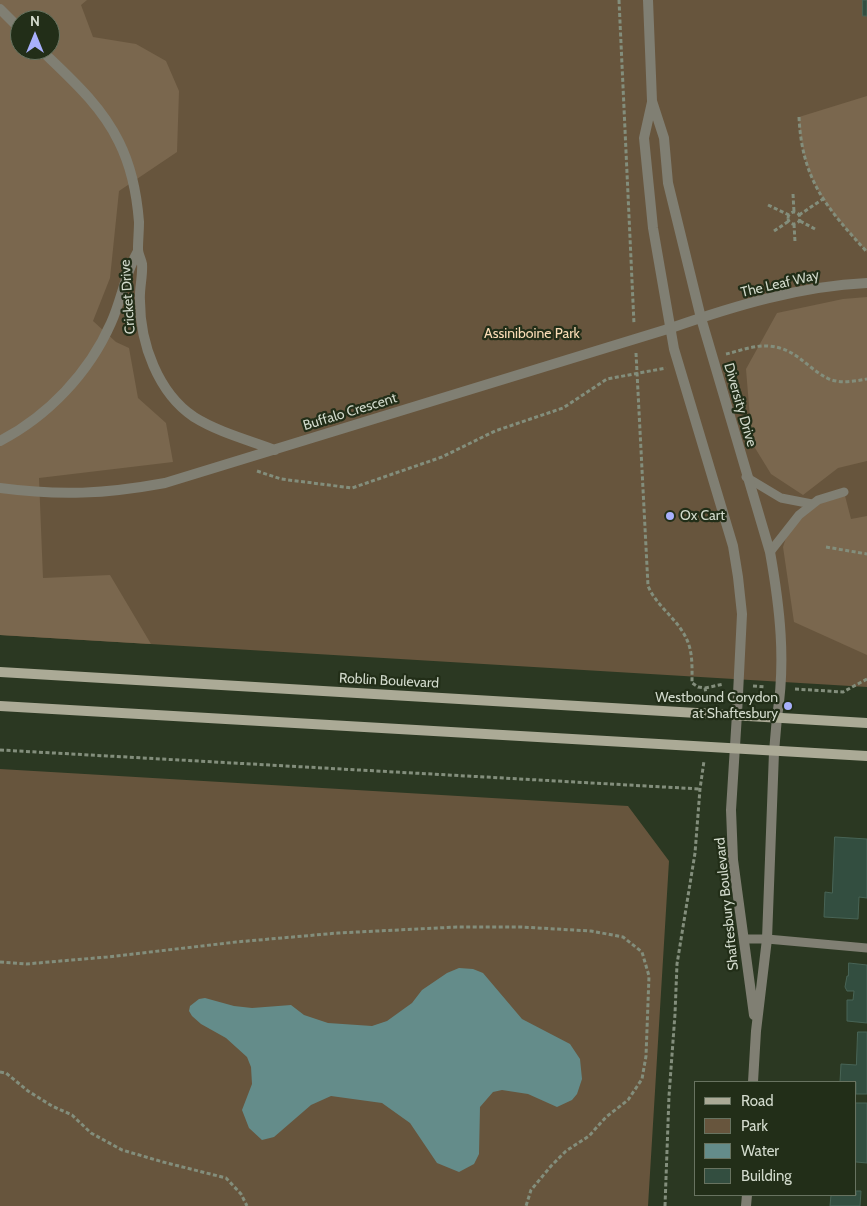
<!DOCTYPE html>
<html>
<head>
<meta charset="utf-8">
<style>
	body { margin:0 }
	#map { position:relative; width:867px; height:1206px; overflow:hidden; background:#2b3822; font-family:Cabin,sans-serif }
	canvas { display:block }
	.legend { position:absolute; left:694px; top:1081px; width:162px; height:115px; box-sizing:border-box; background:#222e18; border:1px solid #687360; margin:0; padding:6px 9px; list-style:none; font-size:15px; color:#d2dacc }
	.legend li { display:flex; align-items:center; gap:10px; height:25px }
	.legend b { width:25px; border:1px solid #687360 }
	.north { position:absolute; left:10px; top:10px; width:50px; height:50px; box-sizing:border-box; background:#222e18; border:1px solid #687360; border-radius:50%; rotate:0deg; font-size:14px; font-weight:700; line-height:20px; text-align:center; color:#d2dacc }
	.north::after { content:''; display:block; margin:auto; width:18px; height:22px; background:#a8b0fc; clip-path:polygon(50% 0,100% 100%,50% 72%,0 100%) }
</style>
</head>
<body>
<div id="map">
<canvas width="867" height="1206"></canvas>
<ul class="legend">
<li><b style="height:6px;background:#abaa96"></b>Road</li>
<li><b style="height:14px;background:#67553d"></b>Park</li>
<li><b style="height:14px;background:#648c8a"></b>Water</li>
<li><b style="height:14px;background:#334e40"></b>Building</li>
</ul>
<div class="north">N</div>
</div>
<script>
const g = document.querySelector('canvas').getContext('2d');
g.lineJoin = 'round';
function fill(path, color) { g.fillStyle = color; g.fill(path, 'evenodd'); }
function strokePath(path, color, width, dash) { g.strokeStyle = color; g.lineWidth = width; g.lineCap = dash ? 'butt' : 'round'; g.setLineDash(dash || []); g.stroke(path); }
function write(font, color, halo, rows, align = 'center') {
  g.font = font + ' Cabin,sans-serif'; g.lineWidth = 4.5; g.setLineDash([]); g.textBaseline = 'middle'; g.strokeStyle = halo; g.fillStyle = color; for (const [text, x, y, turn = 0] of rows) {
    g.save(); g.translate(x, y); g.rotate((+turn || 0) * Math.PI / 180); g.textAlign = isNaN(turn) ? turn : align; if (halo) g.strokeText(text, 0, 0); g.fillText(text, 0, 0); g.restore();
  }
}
fill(new Path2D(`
	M 0,0 L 867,0 L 867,687 L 0,635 ZM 20,20 L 50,20 L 50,50 L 20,50 Z
	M 0,769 L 628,806 L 669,861 L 648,1206 L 0,1206 Z`), '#67553d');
fill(new Path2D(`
	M 0,0 L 87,0 L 81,5 L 93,37 L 136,44 L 166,61 L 179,91 L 177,152 L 119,191 L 110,278 L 93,321 L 116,342 L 129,348 L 138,398 L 166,423 L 173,462 L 39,478 L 43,578 L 110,575 L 151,644 L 0,635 ZM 20,20 L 50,20 L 50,50 L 20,50 Z
	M 867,96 L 867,252 C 826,207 802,180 799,117 Z
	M 867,297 L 867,461 L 838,468 L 803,495 L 771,474 L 752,443 L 746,369 L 777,313 L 843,299 Z
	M 844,492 L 851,519 L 867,516 L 867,655 L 794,622 L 783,547 L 790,525 L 818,500 Z`), '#7a674e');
fill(new Path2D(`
	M 459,968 L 473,969 L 483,973 L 522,1019 L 570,1044 L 580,1059 L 582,1079 L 577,1094 L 572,1100 L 557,1107 L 528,1094 L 502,1090 L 493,1092 L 480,1107 L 479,1154 L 474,1164 L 459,1172 L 437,1163 L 410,1123 L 382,1103 L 331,1096 L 311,1105 L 274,1137 L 262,1140 L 249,1128 L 242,1110 L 252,1084 L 251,1067 L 247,1057 L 226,1038 L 201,1024 L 192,1016 L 189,1011 L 190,1006 L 199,999 L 205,998 L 234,1006 L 252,1008 L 291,1005 L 304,1015 L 328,1023 L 372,1026 L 387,1021 L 412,1003 L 422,990 L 447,973 Z`), '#648c8a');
const building = new Path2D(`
	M 863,0 L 867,0 L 867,16 L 863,16 Z
	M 835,837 L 867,839 L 867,898 L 859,897 L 858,919 L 824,917 L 825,892 L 832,893 Z
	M 849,963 L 867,965 L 867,1023 L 847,1021 L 847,1000 L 853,1000 L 854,991 L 847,991 L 845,987 L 847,976 L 848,976 Z
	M 858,1032 L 867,1032 L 867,1094 L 856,1094 L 856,1082 L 840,1082 L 841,1064 L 856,1065 Z
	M 856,1103 L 867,1103 L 867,1163 L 856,1162 Z
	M 856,1191 L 861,1191 L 860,1206 L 830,1206 L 831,1195 L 856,1195 Z`);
fill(building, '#334e40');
strokePath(building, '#486456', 1);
strokePath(new Path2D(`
	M 619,0 L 634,324
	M 799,117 C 802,180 826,207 867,252
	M 793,194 L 794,212
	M 768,205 L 789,215
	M788 218a6 6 0 1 1 12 0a6 6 0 1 1-12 0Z
	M 799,215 L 823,199
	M 800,221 L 815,229
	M 794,224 L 795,242
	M 774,231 L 789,221
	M 636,353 L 648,586 C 657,607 678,619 687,640 C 693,653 692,669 692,683 L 698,687 L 705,688 L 707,700
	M 726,354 C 739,351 754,345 768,346 C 797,348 806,368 829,379 C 841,384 855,381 867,379
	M 257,471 L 281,479 L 352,488 L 442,457 L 495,431 L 563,408 L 607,379 L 666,368
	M 826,547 L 867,554
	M 753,686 L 766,687
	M 705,688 L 724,684
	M 795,689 L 843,692 L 867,679
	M 0,750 L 700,789
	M 0,962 L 26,964 L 107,957 L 236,942 L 338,933 L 457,927 L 521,927 L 591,931 L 623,937 L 642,952 L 649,976 L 646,1056 L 642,1079 L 628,1100 L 606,1117 L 589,1136 L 566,1151 L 551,1166 L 531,1190 L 526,1206
	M 0,1072 L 6,1073 L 28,1091 L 52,1106 L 72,1115 L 91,1133 L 122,1150 L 163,1162 L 226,1178 L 241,1194 L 247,1206
	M 665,1206 L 669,1096 L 675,1014 L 677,964 L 695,853 L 700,789 L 704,761`), '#838e7c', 3, [4, 2.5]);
strokePath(new Path2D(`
	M 746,477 L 781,498 L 812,504
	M 770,552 L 799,515 L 818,500 L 844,492
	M 744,939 L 767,939 L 867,948`), '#807f73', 9);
strokePath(new Path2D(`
	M 648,0 L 652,101 L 664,138 L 668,183 L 701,318 L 770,552 C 780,608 786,661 777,717
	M 0,9 L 20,29
	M 41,50 C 70,78 101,105 119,142 C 131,166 137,196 139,222 C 139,231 138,240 138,249 C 138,254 141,259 142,264 C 143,276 139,289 140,301 C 140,343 158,393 194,417 C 218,432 248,440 275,450
	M 652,102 L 644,138 L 653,228 L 674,349 L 733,546 L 738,577 L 742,614 L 737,714
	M 0,441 C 48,416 89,373 111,323 C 122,299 125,273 138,251
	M 0,488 C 60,496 105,494 165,483 L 671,328 C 734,306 800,286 867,283`), '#807f73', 10);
strokePath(new Path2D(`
	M 737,714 L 731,810 L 733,860 L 754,1015
	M 753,1082 L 756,1031 L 767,939 L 774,752 L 777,717
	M 746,1206 L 747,1195`), '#807f73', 10);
strokePath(new Path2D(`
	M 0,672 L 867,723
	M 0,706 L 867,756`), '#abaa96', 10);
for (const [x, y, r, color] of [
	[670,516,5,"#a8b0fc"],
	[788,706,5,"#a8b0fc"]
]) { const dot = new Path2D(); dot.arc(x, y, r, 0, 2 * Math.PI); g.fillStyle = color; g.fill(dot); strokePath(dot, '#222e18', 2); }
write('14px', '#d2dacc', '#222e18', [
	["The Leaf Way",780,284,-13],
	["Cricket Drive",128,297,-94],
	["Diversity Drive",740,405,74],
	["Buffalo Crescent",350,412,-17],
	["Roblin Boulevard",389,681,3],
	["Shaftesbury Boulevard",727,904,-96]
]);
write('14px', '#fadcb6', '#222e18', [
	["Assiniboine Park",532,334]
]);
write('14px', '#d2dacc', '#222e18', [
	["Ox Cart",680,516],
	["Westbound Corydon",778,698,"right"],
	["at Shaftesbury",778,714,"right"]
], 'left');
</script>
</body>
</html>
